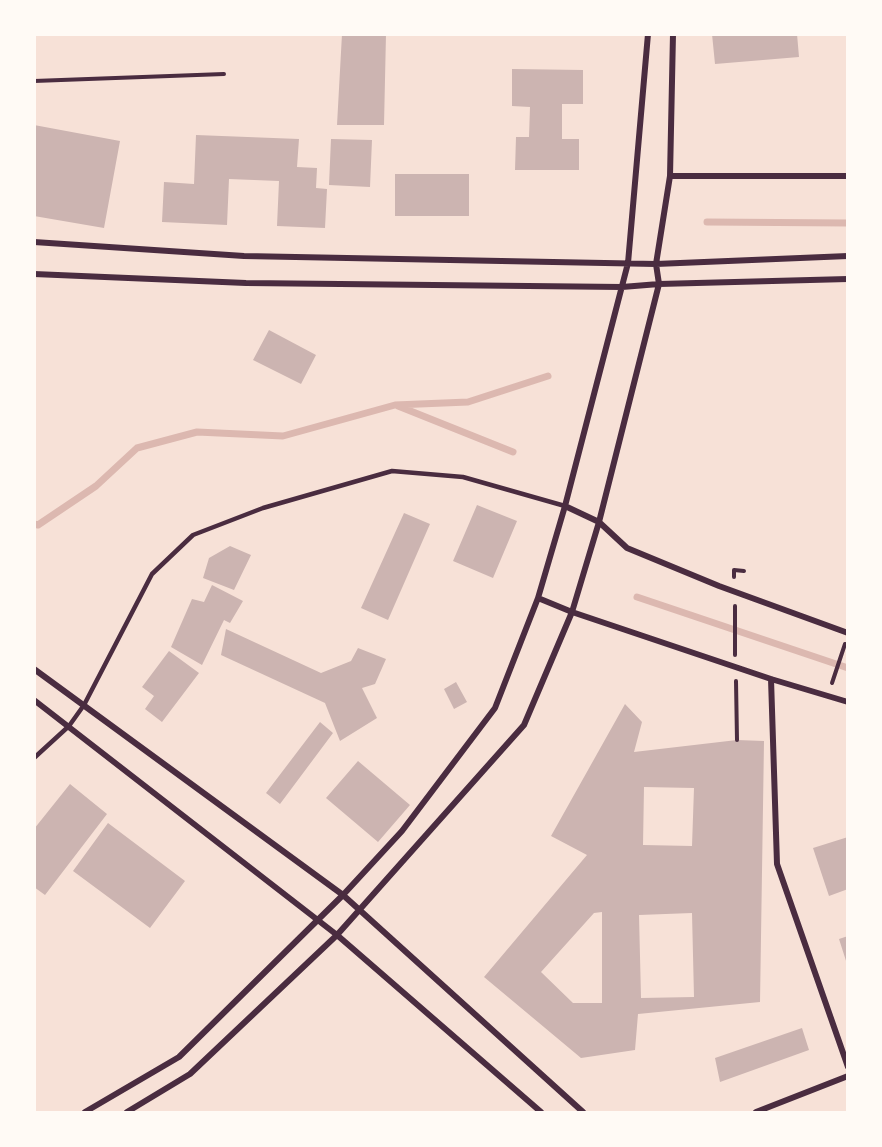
<!DOCTYPE html>
<html>
<head>
<meta charset="utf-8">
<style>
	body { margin:0 }
	#map { position:relative; width:882px; height:1147px; overflow:hidden; background:#f7e1d7; font-family:Roboto,sans-serif }
	canvas { display:block }
	.frame { position:absolute; inset:0; border:36px solid #fffaf5; pointer-events:none }
</style>
</head>
<body>
<div id="map">
<canvas width="882" height="1147"></canvas>
<div class="frame"></div>
</div>
<script>
const g = document.querySelector('canvas').getContext('2d');
g.lineJoin = 'round';
function strokePath(path, color, width, dash) { g.strokeStyle = color; g.lineWidth = width; g.lineCap = dash ? 'butt' : 'round'; g.setLineDash(dash || []); g.stroke(path); }
function fill(path, color) { g.fillStyle = color; g.fill(path, 'evenodd'); }
strokePath(new Path2D(`
	M 707,222 L 848,223
	M 398,406 L 513,452
	M 34,524 L 38,525 L 96,486 L 137,448 L 197,432 L 283,436 L 395,405 L 468,402 L 548,376
	M 637,597 L 848,668`), '#dcb8b0', 7);
fill(new Path2D(`
	M 342,34 L 386,34 L 384,125 L 337,125 Z
	M 712,34 L 797,34 L 799,57 L 715,64 Z
	M 512,69 L 583,70 L 583,104 L 562,104 L 562,139 L 579,139 L 579,170 L 515,170 L 516,137 L 529,137 L 530,107 L 512,106 Z
	M 34,125 L 120,141 L 104,228 L 34,216 Z
	M 196,135 L 299,139 L 297,167 L 317,168 L 316,188 L 327,189 L 325,228 L 277,226 L 279,181 L 229,179 L 227,225 L 162,222 L 164,182 L 194,184 Z
	M 331,139 L 372,140 L 370,187 L 329,185 Z
	M 395,174 L 469,174 L 469,216 L 395,216 Z
	M 269,330 L 316,355 L 301,384 L 253,360 Z
	M 477,505 L 517,521 L 493,578 L 453,561 Z
	M 404,513 L 430,524 L 388,620 L 361,608 Z
	M 230,546 L 251,555 L 234,590 L 203,578 L 209,558 Z
	M 212,585 L 243,601 L 230,623 L 224,620 L 202,665 L 171,647 L 192,599 L 204,602 Z
	M 226,629 L 321,673 L 351,661 L 358,648 L 386,659 L 375,684 L 362,688 L 377,718 L 340,741 L 325,703 L 221,655 Z
	M 169,651 L 199,673 L 162,722 L 145,709 L 154,696 L 142,687 Z
	M 456,682 L 467,702 L 454,709 L 444,689 Z
	M 625,704 L 642,722 L 634,752 L 737,740 L 764,741 L 760,1002 L 638,1014 L 635,1050 L 581,1058 L 484,977 L 587,855 L 551,836 ZM 644,787 L 694,788 L 692,846 L 643,845 ZM 602,912 L 602,1003 L 573,1003 L 541,972 L 594,913 ZM 692,913 L 694,997 L 641,998 L 639,915 Z
	M 320,722 L 333,733 L 280,804 L 266,793 Z
	M 358,761 L 410,805 L 378,842 L 326,798 Z
	M 70,784 L 107,814 L 45,895 L 34,887 L 34,829 Z
	M 108,823 L 185,881 L 150,928 L 73,871 Z
	M 848,837 L 848,889 L 829,896 L 813,848 Z
	M 848,936 L 848,964 L 847,964 L 839,939 Z
	M 802,1028 L 809,1050 L 720,1082 L 715,1058 Z`), '#ccb4b1');
strokePath(new Path2D(`
	M 34,81 L 224,74
	M 734,577 L 734,570 L 744,571
	M 735,606 L 735,655
	M 736,681 L 737,740
	M 832,683 L 845,644`), '#4a2c40', 4);
strokePath(new Path2D(`
	M 34,758 L 69,726 L 84,705 L 152,574 L 193,535 L 263,508 L 392,471 L 463,477 L 565,506`), '#4a2c40', 4.5);
strokePath(new Path2D(`
	M 670,176 L 848,176
	M 34,242 L 244,256 L 656,264 L 848,256
	M 34,274 L 246,283 L 622,287 L 659,284 L 848,279
	M 565,506 L 599,522 L 627,548 L 719,586 L 848,633
	M 538,598 L 572,612 L 771,679 L 848,702
	M 34,669 L 343,895 L 583,1112
	M 771,679 L 777,864 L 848,1067
	M 34,700 L 337,935 L 541,1112
	M 85,1112 L 179,1057 L 343,895 L 402,831 L 495,708 L 538,598 L 565,506 L 628,263 L 648,34
	M 127,1112 L 190,1074 L 337,935 L 524,725 L 572,612 L 599,522 L 659,284 L 656,264 L 670,176 L 673,34
	M 756,1112 L 848,1076`), '#4a2c40', 6);
</script>
</body>
</html>
